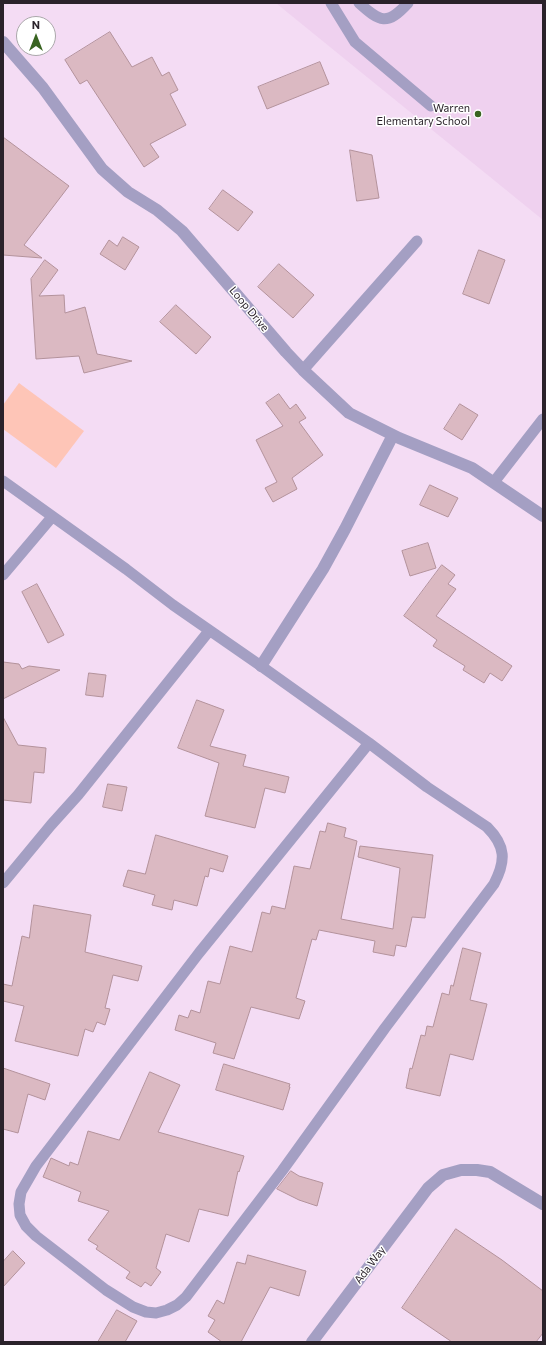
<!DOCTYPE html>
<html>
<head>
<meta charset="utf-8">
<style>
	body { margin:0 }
	#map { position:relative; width:546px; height:1345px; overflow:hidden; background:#f4dcf4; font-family:Commissioner,sans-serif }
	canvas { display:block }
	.frame { position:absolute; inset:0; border:4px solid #2a222a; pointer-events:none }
	.north { position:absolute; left:16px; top:16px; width:40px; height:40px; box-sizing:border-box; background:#fff; border:1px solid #aaa7aa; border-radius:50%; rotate:0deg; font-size:11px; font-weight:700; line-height:16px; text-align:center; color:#2a222a }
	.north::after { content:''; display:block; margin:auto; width:14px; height:18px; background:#396421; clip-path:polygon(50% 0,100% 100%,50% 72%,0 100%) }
</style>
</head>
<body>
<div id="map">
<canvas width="546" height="1345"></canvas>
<div class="frame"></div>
<div class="north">N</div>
</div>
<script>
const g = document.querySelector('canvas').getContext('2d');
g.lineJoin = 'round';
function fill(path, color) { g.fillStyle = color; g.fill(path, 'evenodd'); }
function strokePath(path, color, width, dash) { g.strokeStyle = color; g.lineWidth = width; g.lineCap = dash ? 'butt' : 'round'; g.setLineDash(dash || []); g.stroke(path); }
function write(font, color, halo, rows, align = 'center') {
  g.font = font + ' Commissioner,sans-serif'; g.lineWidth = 3; g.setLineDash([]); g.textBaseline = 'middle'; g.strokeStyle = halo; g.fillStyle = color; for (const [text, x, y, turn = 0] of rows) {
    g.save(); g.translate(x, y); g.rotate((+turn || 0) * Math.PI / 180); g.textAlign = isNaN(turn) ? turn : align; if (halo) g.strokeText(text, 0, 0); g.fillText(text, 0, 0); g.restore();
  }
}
fill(new Path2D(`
	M 276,3 L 543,3 L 543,220 L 282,8 Z`), '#efd1ef');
fill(new Path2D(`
	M 19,383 L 84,431 L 56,468 L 3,429 L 3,405 Z`), '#fec5b7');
const building = new Path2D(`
	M 110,32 L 132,67 L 152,57 L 162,76 L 169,72 L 178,90 L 170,94 L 186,125 L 150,144 L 159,157 L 144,167 L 87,80 L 80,84 L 65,60 Z
	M 320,62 L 329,84 L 267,109 L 258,87 Z
	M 3,137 L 69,186 L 24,245 L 42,258 L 3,255 Z
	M 350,150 L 372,155 L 379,198 L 357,201 Z
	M 223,190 L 253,212 L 238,231 L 209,209 Z
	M 123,237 L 139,247 L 125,270 L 100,254 L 109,240 L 117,246 Z
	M 479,250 L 505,260 L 489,304 L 463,294 Z
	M 45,260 L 58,270 L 39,296 L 64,295 L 65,313 L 85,307 L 97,354 L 132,361 L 84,373 L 79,356 L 36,359 L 31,279 Z
	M 279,264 L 314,295 L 293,318 L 258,287 Z
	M 176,305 L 211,337 L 196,354 L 160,322 Z
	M 279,394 L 290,409 L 296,404 L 306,418 L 299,422 L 323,455 L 292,478 L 297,489 L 273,502 L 265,488 L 277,482 L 256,440 L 283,426 L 266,403 Z
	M 460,404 L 478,415 L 462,440 L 444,429 Z
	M 430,485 L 458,498 L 448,517 L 420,505 Z
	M 428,543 L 436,568 L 410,576 L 402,551 Z
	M 442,565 L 455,575 L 448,584 L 456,589 L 436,616 L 512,666 L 502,681 L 490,673 L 484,683 L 463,670 L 465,666 L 433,646 L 437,640 L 404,616 Z
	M 37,584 L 64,635 L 48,643 L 22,592 Z
	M 3,662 L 19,664 L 22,669 L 29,666 L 60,670 L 3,699 Z
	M 89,673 L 106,675 L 103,697 L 86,695 Z
	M 197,700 L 224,710 L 210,746 L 246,755 L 243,766 L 289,777 L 285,793 L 265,788 L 255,828 L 205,816 L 219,763 L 178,748 Z
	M 3,717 L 18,745 L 46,748 L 44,773 L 34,772 L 31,803 L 3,800 Z
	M 108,784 L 127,787 L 122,811 L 103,807 Z
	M 328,823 L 346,828 L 344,837 L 357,841 L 341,919 L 393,929 L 400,868 L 358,857 L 360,846 L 433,855 L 425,918 L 412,917 L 406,947 L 396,945 L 394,956 L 373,952 L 375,941 L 319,930 L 316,940 L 312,939 L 296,998 L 305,1001 L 299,1019 L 251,1007 L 234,1059 L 213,1053 L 216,1043 L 175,1030 L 179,1015 L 188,1018 L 191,1010 L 200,1013 L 208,981 L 220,984 L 230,946 L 252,952 L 262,912 L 270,914 L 272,906 L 285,909 L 294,866 L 310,869 L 320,831 L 325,832 Z
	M 156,835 L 228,856 L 223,872 L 210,868 L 208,877 L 205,876 L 197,906 L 174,900 L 172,910 L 152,905 L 155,895 L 123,886 L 128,870 L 145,874 Z
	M 34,905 L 91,915 L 85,952 L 142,966 L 138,981 L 113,975 L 105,1008 L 110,1009 L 105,1025 L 97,1022 L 93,1032 L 85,1029 L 78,1056 L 15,1041 L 24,1006 L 3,1001 L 3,984 L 12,986 L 22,936 L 29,938 Z
	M 463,948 L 481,953 L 470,1000 L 487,1004 L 473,1060 L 450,1054 L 440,1096 L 406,1088 L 410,1068 L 412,1069 L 421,1035 L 425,1036 L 427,1026 L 433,1027 L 442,993 L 449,995 L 451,985 L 453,986 Z
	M 224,1064 L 290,1084 L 289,1087 L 290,1087 L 283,1110 L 216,1090 Z
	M 3,1068 L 50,1084 L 45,1100 L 28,1094 L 18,1133 L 3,1129 Z
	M 150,1072 L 180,1085 L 158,1132 L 244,1156 L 239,1172 L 238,1171 L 228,1216 L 199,1209 L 189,1242 L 166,1234 L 156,1268 L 161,1272 L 151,1286 L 145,1282 L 141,1287 L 126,1278 L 130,1272 L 96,1249 L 98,1246 L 88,1240 L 109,1211 L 78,1201 L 81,1192 L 43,1177 L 51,1158 L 69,1166 L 70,1162 L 78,1165 L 88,1131 L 119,1140 Z
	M 291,1171 L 299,1176 L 323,1183 L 317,1206 L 299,1200 L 277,1189 Z
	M 456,1229 L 502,1260 L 543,1291 L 543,1333 L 536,1342 L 452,1342 L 402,1308 Z
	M 13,1251 L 25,1263 L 3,1287 L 3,1262 Z
	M 248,1255 L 306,1271 L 299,1296 L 270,1287 L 241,1342 L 222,1342 L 208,1332 L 215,1320 L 208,1316 L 217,1300 L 224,1304 L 237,1262 L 245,1264 Z
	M 117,1310 L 137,1321 L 125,1342 L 98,1342 Z`);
fill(building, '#dbb9c2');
strokePath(building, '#b3929b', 1);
strokePath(new Path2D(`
	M 331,3 L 355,42 L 431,106
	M 359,3 C 380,22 387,26 408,3
	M 303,370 L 417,241
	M 3,481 L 126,569 L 173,605 L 261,666 L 369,743
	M 494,482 L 543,419
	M 3,575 L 52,517
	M 369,743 L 427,787 L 487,827 C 506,846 506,861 494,884 L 385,1028 L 282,1171 L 186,1297 L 177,1305 L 167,1310 L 156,1313 L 146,1312 L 133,1307 L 106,1290 L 36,1236 L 26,1226 L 20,1215 L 19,1204 L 21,1192 L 36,1166 L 199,953 Z
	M 3,883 L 51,825 L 78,795 L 209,631`), '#a49fc3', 11);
strokePath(new Path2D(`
	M 3,42 L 43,88 L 102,169 L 128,192 L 157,210 L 182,231 L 286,352 L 303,370 L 349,413 L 399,438 L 472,468 L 543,516
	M 261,666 L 323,569 L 345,529 L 393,435
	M 312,1342 L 428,1188 L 443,1175 L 461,1170 L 477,1170 L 490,1172 L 543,1204`), '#a49fc3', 12);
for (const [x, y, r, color] of [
	[478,114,4,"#396421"]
]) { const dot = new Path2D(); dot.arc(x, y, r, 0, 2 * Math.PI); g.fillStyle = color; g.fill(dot); strokePath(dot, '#fff', 1.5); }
write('11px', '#2a222a', '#fff', [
	["Warren",470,108],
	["Elementary School",470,121]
], 'right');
write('11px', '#2a222a', '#fff', [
	["Loop Drive",249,309,50],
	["Ada Way",370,1265,-53]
]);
</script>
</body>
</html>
